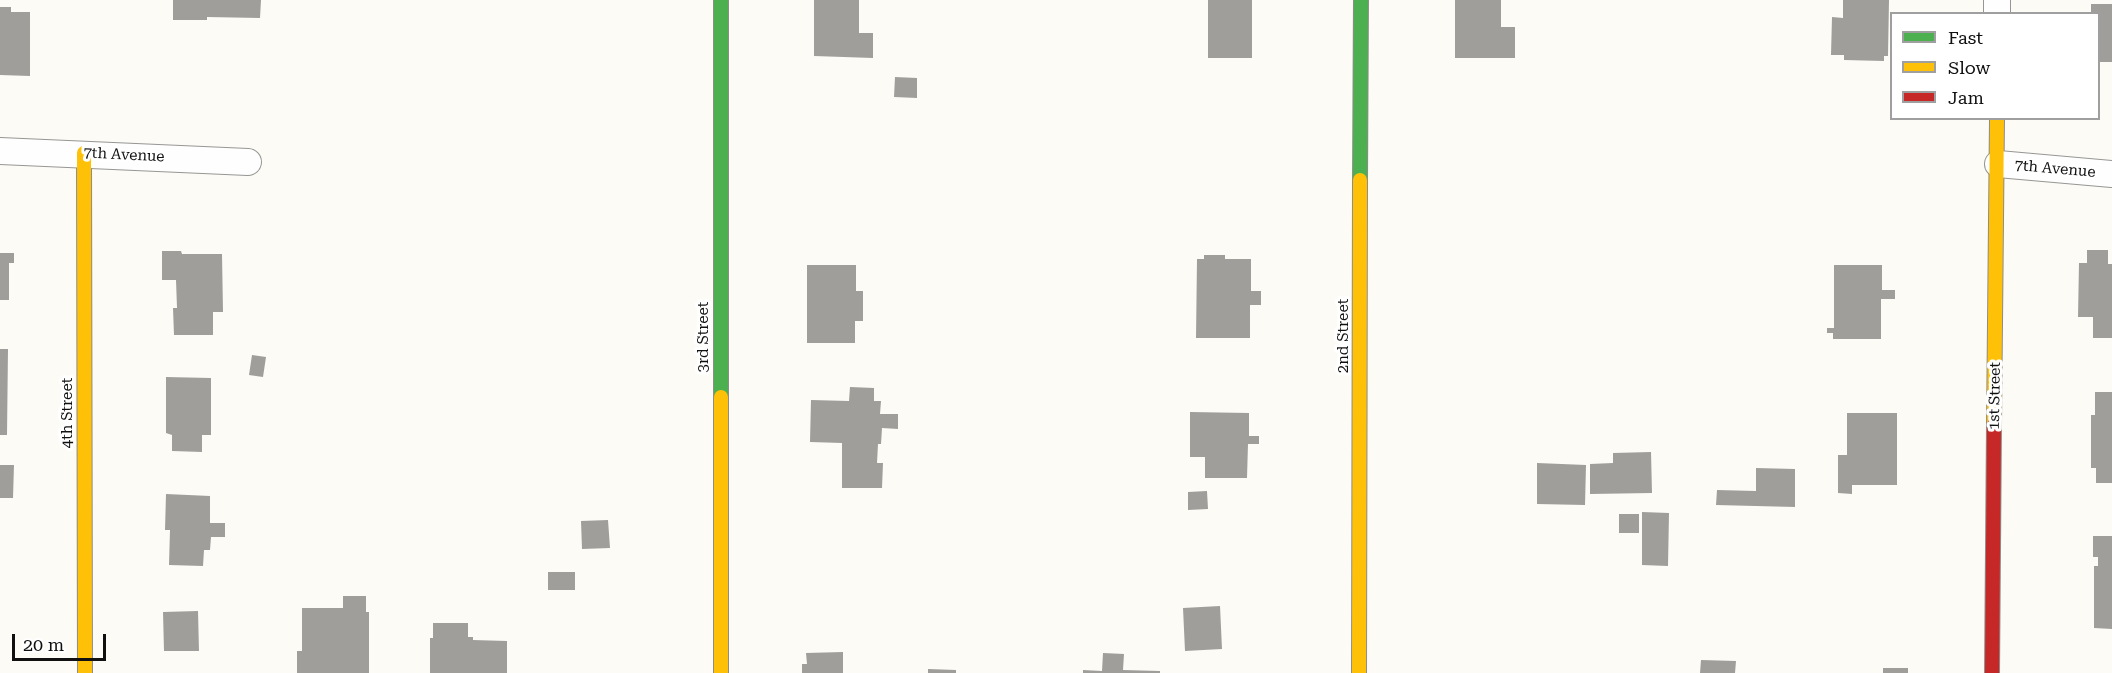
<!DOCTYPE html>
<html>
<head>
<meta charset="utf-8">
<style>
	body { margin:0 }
	#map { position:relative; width:2112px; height:673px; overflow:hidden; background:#fcfbf6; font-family:"Roboto Serif",serif }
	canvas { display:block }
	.legend { position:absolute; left:1890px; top:12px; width:210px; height:108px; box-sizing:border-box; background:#fff; border:2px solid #9f9f9f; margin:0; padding:8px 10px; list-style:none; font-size:18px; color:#101010 }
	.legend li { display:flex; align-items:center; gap:12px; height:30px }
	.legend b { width:30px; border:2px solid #9f9f9f }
	.scale { position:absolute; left:12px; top:634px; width:94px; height:27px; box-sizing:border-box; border:3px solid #101010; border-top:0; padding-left:8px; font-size:18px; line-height:21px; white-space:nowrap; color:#101010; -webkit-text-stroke:4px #fff; paint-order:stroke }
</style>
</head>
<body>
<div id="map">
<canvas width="2112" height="673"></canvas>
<ul class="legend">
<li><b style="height:8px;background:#4caf50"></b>Fast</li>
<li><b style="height:8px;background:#ffc107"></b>Slow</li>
<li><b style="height:8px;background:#c62828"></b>Jam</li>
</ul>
<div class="scale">20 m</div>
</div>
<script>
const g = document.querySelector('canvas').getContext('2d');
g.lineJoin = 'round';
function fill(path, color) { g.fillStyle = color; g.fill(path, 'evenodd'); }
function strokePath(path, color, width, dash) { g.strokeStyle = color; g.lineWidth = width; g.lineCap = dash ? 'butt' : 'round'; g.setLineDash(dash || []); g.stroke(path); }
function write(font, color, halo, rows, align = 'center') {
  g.font = font + ' "Roboto Serif",serif'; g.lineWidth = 6; g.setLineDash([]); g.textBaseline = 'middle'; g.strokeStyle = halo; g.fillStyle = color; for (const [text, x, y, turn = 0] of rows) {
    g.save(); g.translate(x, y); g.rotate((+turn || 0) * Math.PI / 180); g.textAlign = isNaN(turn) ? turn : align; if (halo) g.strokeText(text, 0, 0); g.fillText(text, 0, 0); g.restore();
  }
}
fill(new Path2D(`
	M 173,0 L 261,0 L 260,18 L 207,17 L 207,20 L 173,20 Z
	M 814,0 L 859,0 L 859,33 L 873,33 L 873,58 L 814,56 Z
	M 1208,0 L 1252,0 L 1252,58 L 1208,58 Z
	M 1455,0 L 1501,0 L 1501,27 L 1515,27 L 1515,58 L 1455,58 Z
	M 1843,0 L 1889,0 L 1888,56 L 1884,56 L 1884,61 L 1844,60 L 1844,55 L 1831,55 L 1832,17 L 1843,18 Z
	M 2091,4 L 2112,4 L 2112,62 L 2098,62 L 2098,14 L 2091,14 Z
	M 0,7 L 11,7 L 11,12 L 30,12 L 30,76 L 0,75 Z
	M 895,77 L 917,78 L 917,98 L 894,97 Z
	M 2087,250 L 2108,250 L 2108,264 L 2112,264 L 2112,338 L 2093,338 L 2093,317 L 2078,317 L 2079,263 L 2087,263 Z
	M 162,251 L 181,251 L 182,254 L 222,254 L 223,312 L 213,312 L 213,335 L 174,335 L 173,308 L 177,308 L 176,280 L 162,280 Z
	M 0,253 L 14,253 L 14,263 L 9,263 L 9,300 L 0,300 Z
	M 1204,255 L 1225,255 L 1225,259 L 1251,259 L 1251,291 L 1261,291 L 1261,305 L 1250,305 L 1250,338 L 1196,338 L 1197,259 L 1204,259 Z
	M 807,265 L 856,265 L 856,291 L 863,291 L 863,321 L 855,321 L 855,343 L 807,343 Z
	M 1834,265 L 1882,265 L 1882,290 L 1895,290 L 1895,299 L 1881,299 L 1881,339 L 1833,339 L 1833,333 L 1827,333 L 1827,328 L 1834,328 Z
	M 0,349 L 8,349 L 7,435 L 0,435 Z
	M 252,355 L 266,357 L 263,377 L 249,375 Z
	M 166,377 L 211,378 L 211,435 L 202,435 L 202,452 L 172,451 L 172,435 L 166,433 Z
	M 850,387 L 874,388 L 874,401 L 881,401 L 880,414 L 898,414 L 898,429 L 882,428 L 881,444 L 878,444 L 877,463 L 883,463 L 882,488 L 842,488 L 842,443 L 810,442 L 811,400 L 849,401 Z
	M 2095,392 L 2112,392 L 2112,483 L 2096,483 L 2096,468 L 2091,468 L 2091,415 L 2095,415 Z
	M 1190,412 L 1249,413 L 1249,436 L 1259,436 L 1259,444 L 1248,444 L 1247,478 L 1205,478 L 1205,457 L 1190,457 Z
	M 1847,413 L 1897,413 L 1897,485 L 1852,485 L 1852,494 L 1838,493 L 1838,455 L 1847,455 Z
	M 1651,452 L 1652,493 L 1590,494 L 1590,464 L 1613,463 L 1613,453 Z
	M 1537,463 L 1586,465 L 1585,505 L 1537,504 Z
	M 0,465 L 14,465 L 13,498 L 0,498 Z
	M 1756,468 L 1795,469 L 1795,507 L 1716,505 L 1717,490 L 1756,491 Z
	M 1207,491 L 1208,509 L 1188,510 L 1188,492 Z
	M 166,494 L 210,496 L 210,523 L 225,523 L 225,537 L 211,537 L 210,550 L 204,550 L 203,566 L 169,565 L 170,530 L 165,530 Z
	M 1642,512 L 1669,513 L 1668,566 L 1642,565 Z
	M 1619,514 L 1639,514 L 1639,533 L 1619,533 Z
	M 608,520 L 610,548 L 582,549 L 581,521 Z
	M 2093,536 L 2112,536 L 2112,629 L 2094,628 L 2094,566 L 2098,566 L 2098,557 L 2093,557 Z
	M 548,572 L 575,572 L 575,590 L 548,590 Z
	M 343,596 L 366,596 L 366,612 L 369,612 L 369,673 L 297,673 L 297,651 L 302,651 L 302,608 L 343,608 Z
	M 1220,606 L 1222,649 L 1185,651 L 1183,608 Z
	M 198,611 L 199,651 L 164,651 L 163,612 Z
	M 433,623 L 468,623 L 468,637 L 473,637 L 473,640 L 507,641 L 507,673 L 430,673 L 430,638 L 433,638 Z
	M 843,652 L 843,673 L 802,673 L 802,664 L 807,664 L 806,653 Z
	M 1103,653 L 1124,654 L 1123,670 L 1160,671 L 1160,673 L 1083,673 L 1083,670 L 1102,671 Z
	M 1701,660 L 1736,661 L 1735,673 L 1700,673 Z
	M 1883,668 L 1908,668 L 1908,673 L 1883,673 Z
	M 928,669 L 956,670 L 956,673 L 928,673 Z`), '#a09e9b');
const street = new Path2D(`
	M 1997,0 L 1997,14
	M 0,151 L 248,162
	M 1998,164 L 2112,174`);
const fast = new Path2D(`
	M 721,0 L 721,397
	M 1360,180 L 1361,0`);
const slow = new Path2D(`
	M 84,153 L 85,673
	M 721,397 L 721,673
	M 1994,425 L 1997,118
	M 1359,673 L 1360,180`);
const jam = new Path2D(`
	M 1992,673 L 1994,425`);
strokePath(street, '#969694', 28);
strokePath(fast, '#8d8c8a', 16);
strokePath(slow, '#8d8c8a', 16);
strokePath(jam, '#8d8c8a', 16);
strokePath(street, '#fffefe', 26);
strokePath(fast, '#4caf50', 14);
strokePath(slow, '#ffc107', 14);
strokePath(jam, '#c62828', 14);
write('15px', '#101010', '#fff', [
	["7th Avenue",124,155,3],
	["7th Avenue",2055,169,5],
	["2nd Street",1344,336,-90],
	["3rd Street",704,337,-90],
	["1st Street",1995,396,-89],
	["4th Street",68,413,-90]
]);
</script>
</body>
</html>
